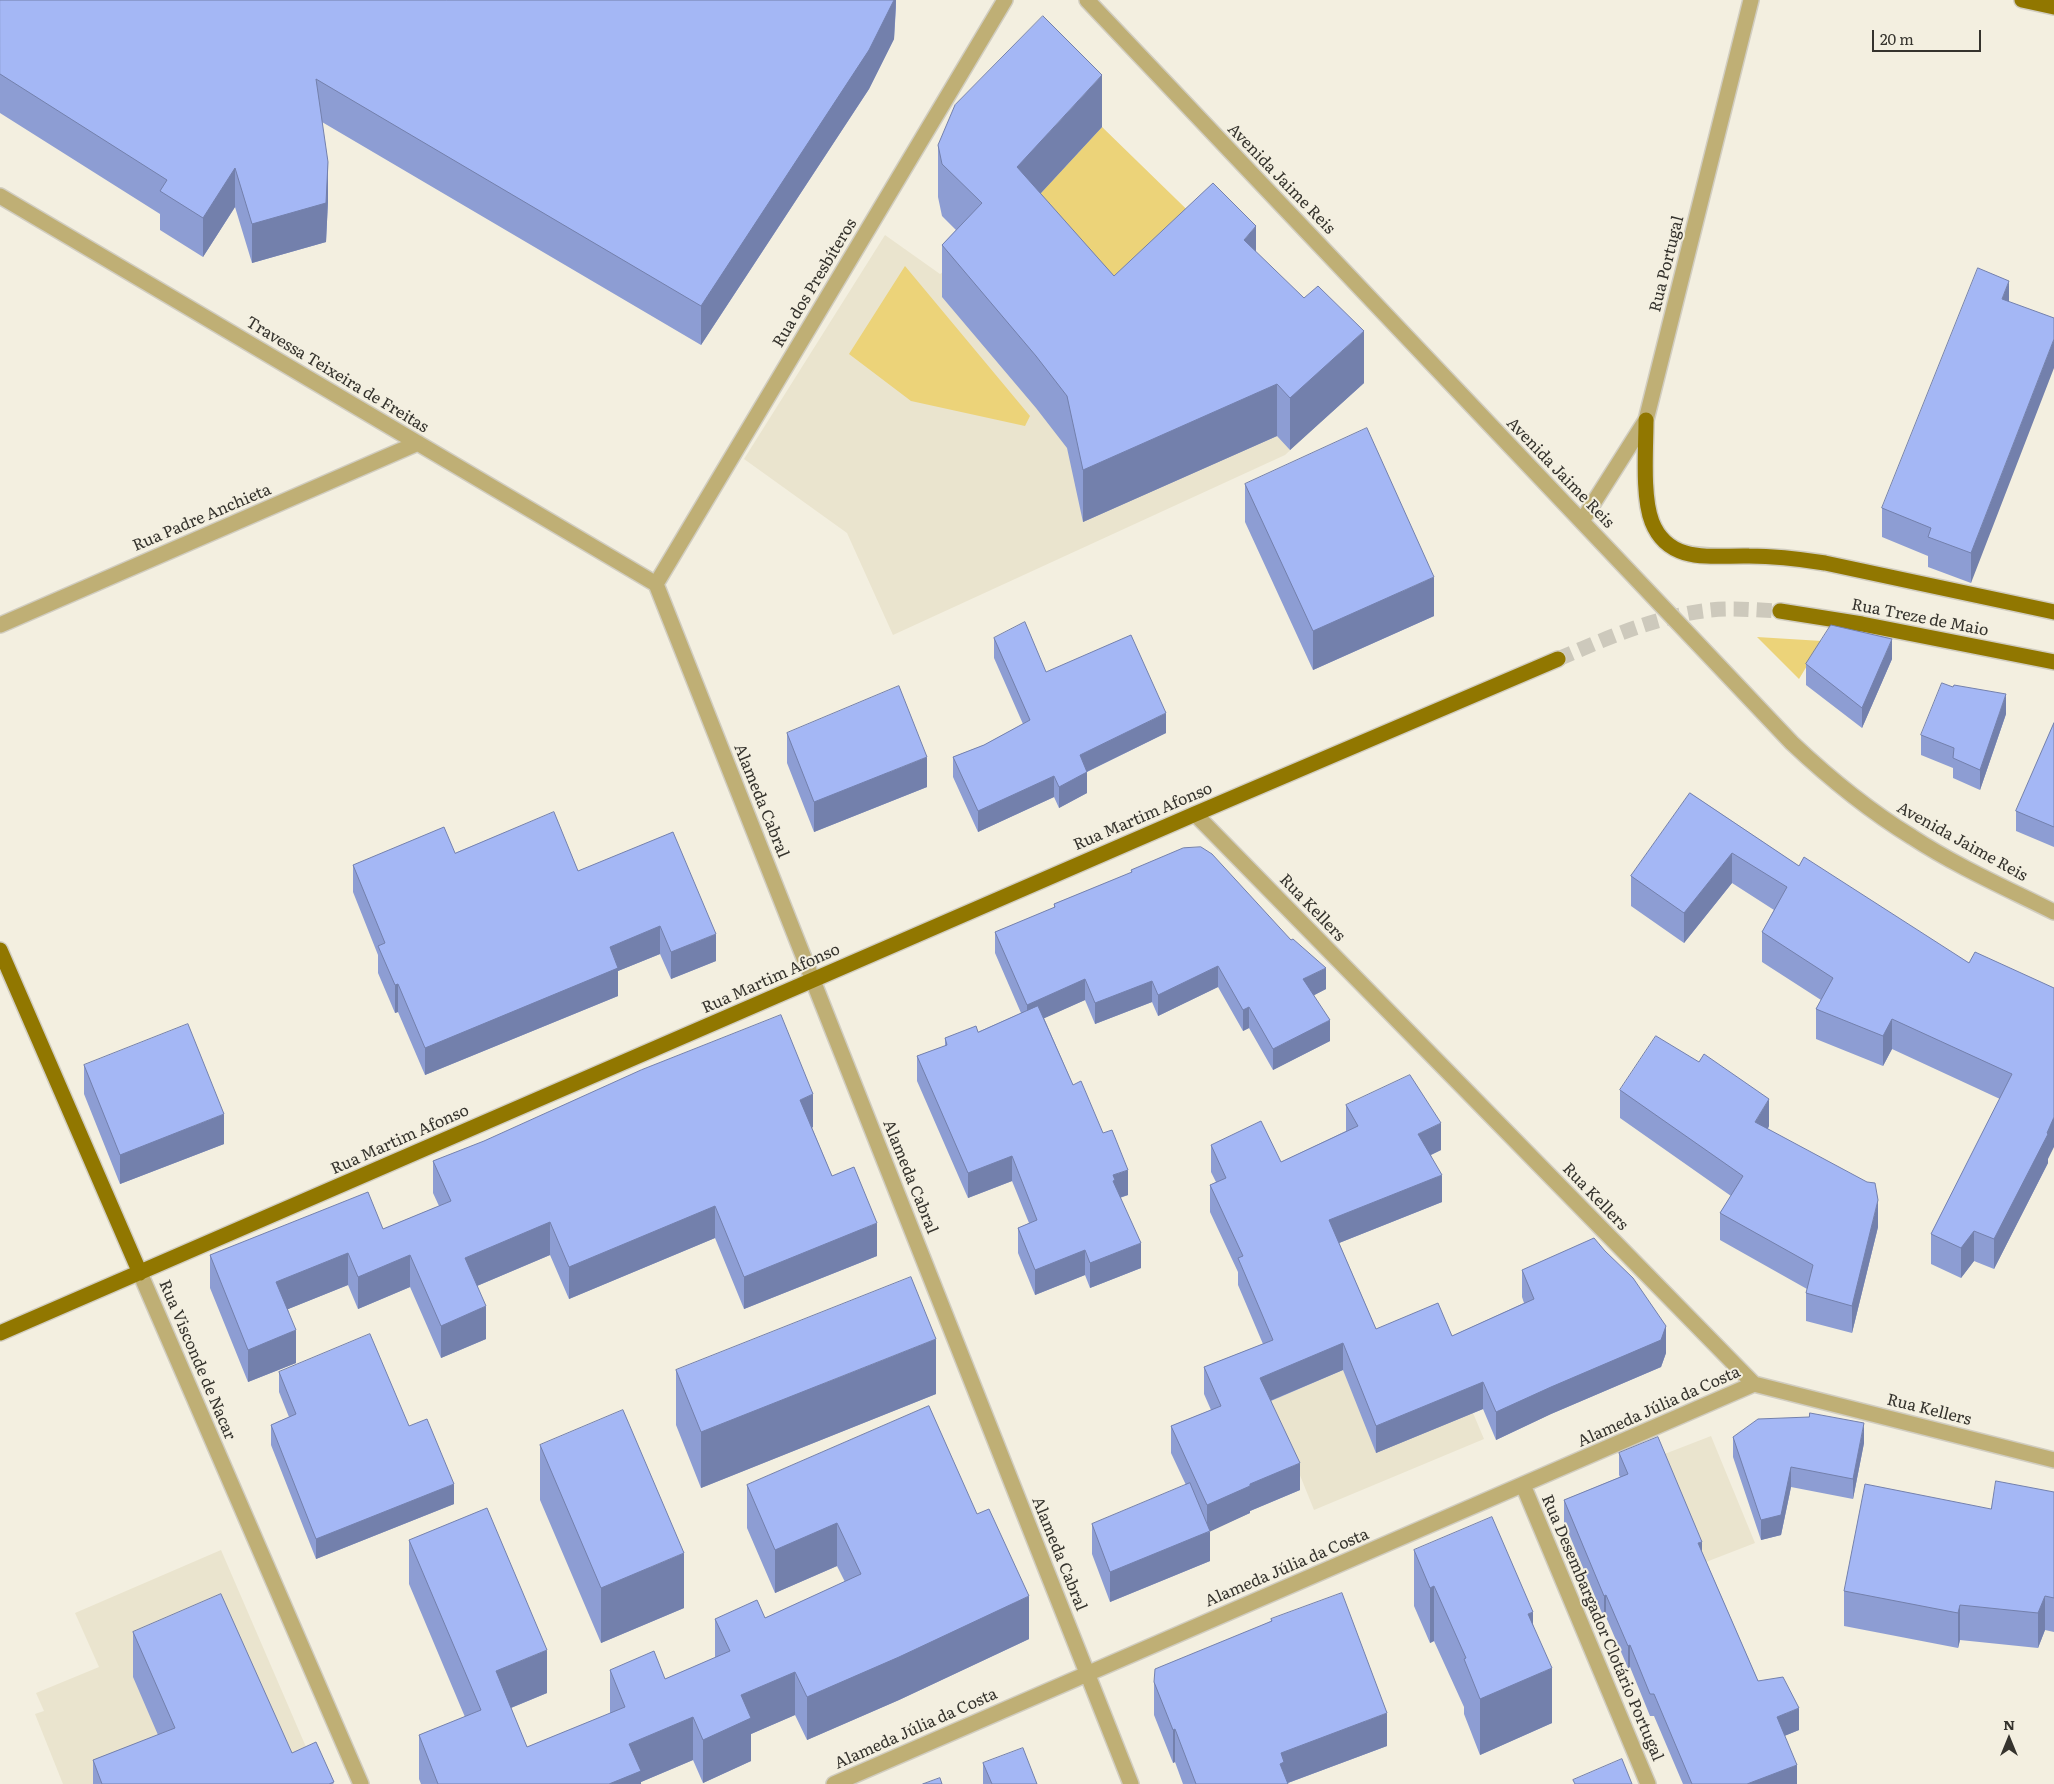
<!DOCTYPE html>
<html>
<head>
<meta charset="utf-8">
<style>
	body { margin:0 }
	#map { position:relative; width:2054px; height:1784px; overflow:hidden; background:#f3efe0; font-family:Literata,serif }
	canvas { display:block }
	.north { position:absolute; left:1984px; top:1714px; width:50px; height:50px; -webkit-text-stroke:4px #f3efe0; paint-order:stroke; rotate:0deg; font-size:14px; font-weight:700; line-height:20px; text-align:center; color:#35332d }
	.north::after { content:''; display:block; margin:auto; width:18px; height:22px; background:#35332d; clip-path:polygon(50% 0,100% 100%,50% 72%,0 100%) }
	.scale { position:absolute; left:1872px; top:30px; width:109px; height:22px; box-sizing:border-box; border:2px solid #35332d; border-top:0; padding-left:6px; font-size:15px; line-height:18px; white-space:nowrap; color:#35332d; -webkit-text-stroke:4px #f3efe0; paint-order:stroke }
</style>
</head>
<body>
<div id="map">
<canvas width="2054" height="1784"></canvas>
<div class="north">N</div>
<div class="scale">20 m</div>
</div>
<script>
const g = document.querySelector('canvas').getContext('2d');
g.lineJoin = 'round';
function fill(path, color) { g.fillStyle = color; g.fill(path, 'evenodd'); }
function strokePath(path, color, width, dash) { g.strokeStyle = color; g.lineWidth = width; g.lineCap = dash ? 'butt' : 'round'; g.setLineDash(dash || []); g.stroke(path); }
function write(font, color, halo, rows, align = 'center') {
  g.font = font + ' Literata,serif'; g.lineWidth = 4; g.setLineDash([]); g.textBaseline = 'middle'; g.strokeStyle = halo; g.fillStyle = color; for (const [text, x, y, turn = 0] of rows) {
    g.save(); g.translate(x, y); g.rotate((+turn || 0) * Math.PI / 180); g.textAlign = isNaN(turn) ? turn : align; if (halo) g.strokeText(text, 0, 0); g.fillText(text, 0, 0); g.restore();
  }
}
fill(new Path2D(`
	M 1102,127 L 1364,383 L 1285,455 L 893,635 L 847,533 L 744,459 L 885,235 L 940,274 L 1017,219 Z
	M 1438,1330 L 1484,1439 L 1314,1510 L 1270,1401 Z
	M 1711,1436 L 1755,1543 L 1706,1562 L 1662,1455 Z
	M 221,1550 L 322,1784 L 63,1784 L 35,1714 L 44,1711 L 36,1693 L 99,1667 L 75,1613 Z`), '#eae4ce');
fill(new Path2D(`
	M 1102,127 L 1213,235 L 1114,327 L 1017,219 Z
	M 905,266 L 1030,416 L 1025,426 L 911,401 L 849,354 Z
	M 1757,637 L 1822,641 L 1799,679 Z`), '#ecd379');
strokePath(new Path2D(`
	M 1558,659 C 1605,639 1652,618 1703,611 C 1728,607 1754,610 1780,611`), '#cdc9bc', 15, [15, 8]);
const minor = new Path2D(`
	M 1087,0 L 1792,743 C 1829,778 1868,810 1912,837 C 1956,866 2006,888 2054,912
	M 0,196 L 656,584
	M 1582,521 L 1646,420 L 1751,0
	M 656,584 L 1131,1784
	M 656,584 L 1005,0
	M 0,625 L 418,443
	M 1195,814 L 1754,1384 L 2054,1460
	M 140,1273 L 361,1784
	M 1523,1485 L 1648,1784
	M 834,1784 L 1754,1384`);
const major = new Path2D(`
	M 2022,0 L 2054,7
	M 1646,420 C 1646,448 1642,497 1652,522 C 1669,565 1713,555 1749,556 C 1775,556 1800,559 1825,563 L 2054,612
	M 1780,611 L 1862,624 L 2054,662
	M 0,950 L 140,1273
	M 0,1333 L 1195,814 L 1558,659`);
strokePath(minor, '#d1cdc0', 18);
strokePath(major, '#d1cdc0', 18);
strokePath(minor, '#bfaf75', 15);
strokePath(major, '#917700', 15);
fill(new Path2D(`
	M 0,0 L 896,0 L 896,8 L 894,39 L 869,89 L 701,345 L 322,122 L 328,201 L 326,242 L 252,263 L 235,207 L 203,257 L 160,230 L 160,214 L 0,113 Z
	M 1102,127 L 1040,194 L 1114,276 L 1256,252 L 1364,383 L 1290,450 L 1277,436 L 1083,522 L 1067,448 L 1036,408 L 942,297 L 942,245 L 956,230 L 942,216 L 938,197 L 938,145 Z
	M 2009,302 L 1971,583 L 1928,567 L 1928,556 L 1882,537 L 1882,508 Z
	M 1245,484 L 1434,616 L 1313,670 L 1245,522 Z
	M 994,638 L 1046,672 L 1166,733 L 1087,772 L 1087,793 L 1059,808 L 1054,797 L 978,832 L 953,777 L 953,757 L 984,745 L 1023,724 L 994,658 Z
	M 1892,659 L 1862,728 L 1806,685 L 1806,664 Z
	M 2006,714 L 1980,790 L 1953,778 L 1953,768 L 1921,755 L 1921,735 Z
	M 2054,723 L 2054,847 L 2016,831 L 2016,811 Z
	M 787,733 L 927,787 L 814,832 L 787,763 Z
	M 1690,793 L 1799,866 L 1969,963 L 2048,1159 L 2048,1163 L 1994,1269 L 1974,1261 L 1961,1278 L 1931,1264 L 1931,1234 L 2000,1099 L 1892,1049 L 1883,1066 L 1816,1039 L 1816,1009 L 1821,1000 L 1762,962 L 1762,932 L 1774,910 L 1732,883 L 1684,943 L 1631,906 L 1631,876 Z
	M 455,853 L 578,871 L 716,961 L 671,979 L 660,954 L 618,971 L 618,996 L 425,1075 L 398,1012 L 395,1013 L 378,973 L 378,955 L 353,892 L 353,865 Z
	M 1131,870 L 1326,989 L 1314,995 L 1330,1041 L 1273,1070 L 1249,1028 L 1243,1031 L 1218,987 L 1158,1016 L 1152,1002 L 1095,1024 L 1085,1000 L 1044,1018 L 1073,1085 L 1128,1195 L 1120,1198 L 1141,1268 L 1090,1288 L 1085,1275 L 1035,1295 L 1018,1253 L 1018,1228 L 1029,1223 L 1012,1181 L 968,1198 L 917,1081 L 917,1056 L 945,1046 L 945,1038 L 978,1032 L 1021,1013 L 995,953 L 995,932 L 1054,908 L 1054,904 L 1131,873 Z
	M 84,1065 L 224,1144 L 120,1184 L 84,1094 Z
	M 1620,1090 L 1769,1126 L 1768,1129 L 1878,1227 L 1852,1333 L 1806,1321 L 1806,1293 L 1807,1289 L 1720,1240 L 1720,1213 L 1731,1196 L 1620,1118 Z
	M 1346,1105 L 1441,1150 L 1431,1155 L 1442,1202 L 1339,1243 L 1376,1329 L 1452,1336 L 1524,1303 L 1522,1297 L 1522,1270 L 1666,1353 L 1661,1367 L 1551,1414 L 1496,1440 L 1483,1409 L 1376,1453 L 1343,1370 L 1271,1401 L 1300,1490 L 1250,1511 L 1250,1513 L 1209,1531 L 1210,1561 L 1110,1602 L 1092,1554 L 1092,1524 L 1186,1485 L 1171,1453 L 1171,1426 L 1211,1410 L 1204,1394 L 1204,1367 L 1263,1344 L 1238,1285 L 1238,1272 L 1210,1212 L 1210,1185 L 1216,1182 L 1211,1172 L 1211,1145 L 1281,1162 L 1346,1131 Z
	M 813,1127 L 812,1128 L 832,1176 L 877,1256 L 744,1309 L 715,1238 L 569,1299 L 550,1255 L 477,1286 L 486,1339 L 441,1358 L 410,1287 L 358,1309 L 348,1285 L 288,1309 L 296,1363 L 248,1382 L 210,1288 L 210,1255 L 383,1229 L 439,1206 L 433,1193 L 433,1161 Z
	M 676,1370 L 936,1394 L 701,1488 L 676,1425 Z
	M 279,1372 L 409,1426 L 454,1504 L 316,1559 L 271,1445 L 271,1425 L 289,1417 L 279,1392 Z
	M 929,1406 L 1029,1639 L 899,1700 L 807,1740 L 795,1715 L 751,1734 L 751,1761 L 703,1783 L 693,1760 L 641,1782 L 641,1784 L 421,1784 L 419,1779 L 419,1735 L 465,1717 L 409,1584 L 409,1540 L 547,1693 L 511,1708 L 527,1747 L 610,1714 L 610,1670 L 665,1679 L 715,1658 L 715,1619 L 765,1618 L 845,1582 L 837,1566 L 775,1593 L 747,1528 L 747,1485 Z
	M 1733,1437 L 1864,1443 L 1853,1499 L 1791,1487 L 1781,1535 L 1761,1540 L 1733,1457 Z
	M 540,1445 L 684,1608 L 601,1643 L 540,1500 Z
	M 1619,1453 L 1702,1552 L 1758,1681 L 1799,1730 L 1784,1736 L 1797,1784 L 1683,1784 L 1654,1716 L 1650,1716 L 1630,1667 L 1628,1668 L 1606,1617 L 1604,1618 L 1564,1522 L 1564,1500 L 1620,1477 L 1619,1475 Z
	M 2054,1492 L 2054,1632 L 2045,1630 L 2038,1648 L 1960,1640 L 1958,1648 L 1844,1626 L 1844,1591 L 1991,1509 Z
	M 1414,1550 L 1533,1624 L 1552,1723 L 1480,1755 L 1464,1714 L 1464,1707 L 1434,1641 L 1430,1643 L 1414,1606 Z
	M 1271,1619 L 1387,1746 L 1288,1783 L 1288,1784 L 1183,1784 L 1175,1762 L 1173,1763 L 1154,1715 L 1154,1682 L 1271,1621 Z
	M 133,1632 L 292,1753 L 334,1784 L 93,1784 L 93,1760 L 158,1735 L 133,1677 Z
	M 983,1763 L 1037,1784 L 983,1784 Z`), '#8d9dd3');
fill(new Path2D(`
	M 894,0 L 896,0 L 894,39 L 869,89 L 701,345 L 701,306 Z
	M 1102,75 L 1102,127 L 1017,219 L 1017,167 Z
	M 328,162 L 328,201 L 326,242 L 252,263 L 252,224 Z
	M 235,168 L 235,207 L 203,257 L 203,218 Z
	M 1256,226 L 1256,278 L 1244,240 Z
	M 2009,281 L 2009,311 L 2002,299 Z
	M 1364,331 L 1364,383 L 1290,450 L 1290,398 Z
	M 2054,339 L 2054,368 L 1971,583 L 1971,553 Z
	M 1277,384 L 1277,436 L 1083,522 L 1083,470 Z
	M 1434,577 L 1434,616 L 1313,670 L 1313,631 Z
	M 1892,639 L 1892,659 L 1862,728 L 1862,708 Z
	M 2006,694 L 2006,714 L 1980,790 L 1980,770 Z
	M 1166,713 L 1166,733 L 1080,775 L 1080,755 Z
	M 927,757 L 927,787 L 814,832 L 814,802 Z
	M 1087,772 L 1087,793 L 1059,808 L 1059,787 Z
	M 1054,776 L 1054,797 L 978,832 L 978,811 Z
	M 1732,853 L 1732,883 L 1684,943 L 1684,913 Z
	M 660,926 L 660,954 L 618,971 L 618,996 L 425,1075 L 425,1048 L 610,947 Z
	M 716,934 L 716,961 L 671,979 L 671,952 Z
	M 1218,966 L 1218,987 L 1158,1016 L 1158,995 Z
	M 1326,968 L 1326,989 L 1303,1001 L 1303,979 Z
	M 1085,979 L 1085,1000 L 1027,1026 L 1027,1005 Z
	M 1152,981 L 1152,1002 L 1095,1024 L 1095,1003 Z
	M 398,984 L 398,1012 L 395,1013 L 395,985 Z
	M 1249,1007 L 1249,1028 L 1243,1031 L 1243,1010 Z
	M 1892,1019 L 1892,1049 L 1883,1066 L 1883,1036 Z
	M 1330,1020 L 1330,1041 L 1273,1070 L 1273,1049 Z
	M 813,1094 L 813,1127 L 800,1132 L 800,1100 Z
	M 1769,1099 L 1769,1126 L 1755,1149 L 1755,1122 Z
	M 224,1114 L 224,1144 L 120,1184 L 120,1155 Z
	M 2054,1117 L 2054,1147 L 2048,1159 L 2048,1163 L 1994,1269 L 1994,1239 Z
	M 1441,1123 L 1441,1150 L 1418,1161 L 1418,1134 Z
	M 1012,1156 L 1012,1181 L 968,1198 L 968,1173 Z
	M 1128,1170 L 1128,1195 L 1115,1199 L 1115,1205 L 1113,1175 Z
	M 1442,1175 L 1442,1202 L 1329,1247 L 1329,1220 Z
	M 1878,1200 L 1878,1227 L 1852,1333 L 1852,1306 Z
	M 715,1206 L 715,1238 L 569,1299 L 569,1267 Z
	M 550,1222 L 550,1255 L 465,1291 L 465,1258 Z
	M 877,1223 L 877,1256 L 744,1309 L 744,1277 Z
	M 1974,1231 L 1974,1261 L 1961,1278 L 1961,1248 Z
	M 1141,1243 L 1141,1268 L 1090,1288 L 1090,1263 Z
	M 1085,1250 L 1085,1275 L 1035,1295 L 1035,1270 Z
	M 348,1253 L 348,1285 L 276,1314 L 276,1282 Z
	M 410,1255 L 410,1287 L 358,1309 L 358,1277 Z
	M 486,1306 L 486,1339 L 441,1358 L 441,1326 Z
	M 1666,1326 L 1666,1353 L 1661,1367 L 1551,1414 L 1496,1440 L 1496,1412 Z
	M 296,1330 L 296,1363 L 248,1382 L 248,1350 Z
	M 936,1339 L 936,1394 L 701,1488 L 701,1432 Z
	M 1343,1343 L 1343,1370 L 1260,1405 L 1260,1378 Z
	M 1483,1382 L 1483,1409 L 1376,1453 L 1376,1426 Z
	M 1864,1423 L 1864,1443 L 1853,1499 L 1853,1479 Z
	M 1300,1463 L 1300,1490 L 1250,1511 L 1250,1513 L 1207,1533 L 1207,1505 L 1250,1484 Z
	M 1791,1467 L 1791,1487 L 1781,1535 L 1761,1540 L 1761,1520 Z
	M 454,1484 L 454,1504 L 316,1559 L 316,1539 Z
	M 837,1523 L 837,1566 L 775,1593 L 775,1550 Z
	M 1210,1531 L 1210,1561 L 1110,1602 L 1110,1572 Z
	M 1702,1542 L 1702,1564 L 1698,1543 Z
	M 684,1553 L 684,1608 L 601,1643 L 601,1588 Z
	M 1434,1586 L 1434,1641 L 1430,1643 L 1430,1588 Z
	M 1606,1595 L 1606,1617 L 1604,1618 L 1604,1596 Z
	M 1029,1596 L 1029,1639 L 899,1700 L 807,1740 L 807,1697 Z
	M 2045,1596 L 2045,1630 L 2038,1648 L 2038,1613 Z
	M 1960,1605 L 1960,1640 L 1958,1648 L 1958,1613 Z
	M 1533,1612 L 1533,1668 L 1528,1614 Z
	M 1630,1645 L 1630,1667 L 1628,1668 L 1628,1646 Z
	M 547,1650 L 547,1693 L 496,1714 L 496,1671 Z
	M 1552,1668 L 1552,1723 L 1480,1755 L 1480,1699 Z
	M 795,1672 L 795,1715 L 751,1734 L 751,1761 L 703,1783 L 703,1740 L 741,1695 Z
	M 1799,1708 L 1799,1730 L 1777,1739 L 1777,1717 Z
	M 1387,1713 L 1387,1746 L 1285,1784 L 1280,1784 L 1281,1753 Z
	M 693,1717 L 693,1760 L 641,1782 L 641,1784 L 609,1784 L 629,1744 Z
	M 1175,1729 L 1175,1762 L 1173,1763 L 1173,1730 Z
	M 1797,1765 L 1797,1784 L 1747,1784 Z`), '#7380ac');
const building = new Path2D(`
	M 0,0 L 894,0 L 869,50 L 701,306 L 316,79 L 328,162 L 326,203 L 252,224 L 235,168 L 203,218 L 160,191 L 167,180 L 0,74 Z
	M 1043,16 L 1102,75 L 1017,167 L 1114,276 L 1213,183 L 1256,226 L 1244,240 L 1304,298 L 1318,286 L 1364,331 L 1290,398 L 1277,384 L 1083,470 L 1067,396 L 1036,356 L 942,245 L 982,203 L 942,164 L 938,145 L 955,105 Z
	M 1978,268 L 2009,281 L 2002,299 L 2054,318 L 2054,339 L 1971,553 L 1928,537 L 1931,528 L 1882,508 Z
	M 1367,428 L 1434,577 L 1313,631 L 1245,484 Z
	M 1025,622 L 1046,672 L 1131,635 L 1166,713 L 1080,755 L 1087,772 L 1059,787 L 1054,776 L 978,811 L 953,757 L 984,745 L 1030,720 L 994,638 Z
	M 1831,625 L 1892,639 L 1862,708 L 1806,664 Z
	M 1942,683 L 1953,687 L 1954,685 L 2006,694 L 1980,770 L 1953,758 L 1954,748 L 1921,735 Z
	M 899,686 L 927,757 L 814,802 L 787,733 Z
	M 2054,723 L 2054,827 L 2016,811 Z
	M 1690,793 L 1799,866 L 1804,857 L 1969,963 L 1975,952 L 2054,988 L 2054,1117 L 2047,1133 L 2048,1134 L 1994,1239 L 1974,1231 L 1961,1248 L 1931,1234 L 2012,1074 L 1892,1019 L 1883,1036 L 1816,1009 L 1833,978 L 1762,932 L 1787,887 L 1732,853 L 1684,913 L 1631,876 Z
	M 554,812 L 578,871 L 673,832 L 716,934 L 671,952 L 660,926 L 610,947 L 618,968 L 425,1048 L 398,984 L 395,985 L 378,946 L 385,943 L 353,865 L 444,827 L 455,853 Z
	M 1201,847 L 1212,854 L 1291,940 L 1293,939 L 1326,968 L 1303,979 L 1330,1020 L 1273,1049 L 1249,1007 L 1243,1010 L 1218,966 L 1158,995 L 1152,981 L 1095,1003 L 1085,979 L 1027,1005 L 995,932 L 1055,907 L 1054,904 L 1132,872 L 1131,870 L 1183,848 Z
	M 1038,1006 L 1073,1085 L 1081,1081 L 1103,1133 L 1112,1130 L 1128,1170 L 1113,1175 L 1115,1180 L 1113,1181 L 1141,1243 L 1090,1263 L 1085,1250 L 1035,1270 L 1018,1228 L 1037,1220 L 1012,1156 L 968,1173 L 917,1056 L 947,1045 L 945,1038 L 976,1026 L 978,1032 Z
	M 781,1015 L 813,1094 L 800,1100 L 832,1176 L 854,1167 L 877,1223 L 744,1277 L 715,1206 L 569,1267 L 550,1222 L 465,1258 L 486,1306 L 441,1326 L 410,1255 L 358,1277 L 348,1253 L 276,1282 L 296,1330 L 248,1350 L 210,1255 L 368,1192 L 383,1229 L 451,1201 L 433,1161 L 484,1141 L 641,1070 Z
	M 188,1024 L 224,1114 L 120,1155 L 84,1065 Z
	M 1656,1036 L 1699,1062 L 1704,1054 L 1769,1099 L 1755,1122 L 1867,1182 L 1875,1183 L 1878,1200 L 1852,1306 L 1806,1293 L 1813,1265 L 1720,1213 L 1743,1176 L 1620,1090 Z
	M 1410,1075 L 1441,1123 L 1418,1134 L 1442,1175 L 1329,1220 L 1376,1329 L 1438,1303 L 1452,1336 L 1534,1299 L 1522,1270 L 1594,1238 L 1605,1251 L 1633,1278 L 1666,1326 L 1661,1340 L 1551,1387 L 1496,1412 L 1483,1382 L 1376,1426 L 1343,1343 L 1260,1378 L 1300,1463 L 1250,1484 L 1250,1486 L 1207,1505 L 1171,1426 L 1221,1406 L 1204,1367 L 1273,1340 L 1238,1258 L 1243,1256 L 1210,1185 L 1226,1178 L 1211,1145 L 1261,1121 L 1281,1162 L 1358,1126 L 1346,1105 Z
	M 911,1277 L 936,1339 L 701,1432 L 676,1370 Z
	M 370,1334 L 409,1426 L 427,1419 L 454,1484 L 316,1539 L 271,1425 L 296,1414 L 279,1372 Z
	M 929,1406 L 977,1514 L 989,1509 L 1029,1596 L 899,1657 L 807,1697 L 795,1672 L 741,1695 L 751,1718 L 703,1740 L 693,1717 L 629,1744 L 641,1771 L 609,1784 L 438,1784 L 419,1735 L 481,1710 L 409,1540 L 487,1508 L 547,1650 L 496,1671 L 527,1747 L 625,1707 L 610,1670 L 654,1651 L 665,1679 L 730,1651 L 715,1619 L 757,1600 L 765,1618 L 861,1574 L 837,1523 L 775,1550 L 747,1485 Z
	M 623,1410 L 684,1553 L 601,1588 L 540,1445 Z
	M 1810,1413 L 1864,1423 L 1853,1479 L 1791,1467 L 1781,1515 L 1761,1520 L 1733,1437 L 1758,1419 L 1809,1417 Z
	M 1658,1437 L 1702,1542 L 1698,1543 L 1758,1681 L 1783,1677 L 1799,1708 L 1777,1717 L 1797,1765 L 1747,1784 L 1692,1784 L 1654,1694 L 1650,1694 L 1630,1645 L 1628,1646 L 1606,1595 L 1604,1596 L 1564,1500 L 1628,1474 L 1619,1453 Z
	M 1996,1481 L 2054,1492 L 2054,1598 L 2045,1596 L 2038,1613 L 1960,1605 L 1958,1613 L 1844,1591 L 1865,1484 L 1991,1509 Z
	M 1190,1483 L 1210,1531 L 1110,1572 L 1092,1524 Z
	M 1492,1517 L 1533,1612 L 1528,1614 L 1552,1668 L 1480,1699 L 1464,1659 L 1466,1658 L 1434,1586 L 1430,1588 L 1414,1550 Z
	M 1342,1593 L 1387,1713 L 1281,1753 L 1284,1762 L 1280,1764 L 1288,1784 L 1196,1784 L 1175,1729 L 1173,1730 L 1154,1682 L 1155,1669 L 1272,1621 L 1271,1619 Z
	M 221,1594 L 292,1753 L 316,1742 L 334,1782 L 329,1784 L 102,1784 L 93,1760 L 175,1728 L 133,1632 Z
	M 1023,1748 L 1037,1784 L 992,1784 L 983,1763 Z
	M 1622,1759 L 1632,1784 L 1575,1784 L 1573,1780 Z
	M 940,1778 L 942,1784 L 923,1784 Z`);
fill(building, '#a4b7f5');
strokePath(building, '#7380ac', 1);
write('16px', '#35332d', '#f3efe0', [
	["Avenida Jaime Reis",1281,179,46],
	["Rua Portugal",1667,264,-76],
	["Rua dos Presbíteros",815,283,-59],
	["Travessa Teixeira de Freitas",337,375,31],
	["Avenida Jaime Reis",1560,473,46],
	["Rua Padre Anchieta",202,518,-23],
	["Rua Treze de Maio",1920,618,11],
	["Alameda Cabral",761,801,68],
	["Rua Martim Afonso",1143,817,-23],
	["Avenida Jaime Reis",1962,842,29],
	["Rua Kellers",1312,908,46],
	["Rua Martim Afonso",771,979,-24],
	["Rua Martim Afonso",400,1140,-24],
	["Alameda Cabral",910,1177,68],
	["Rua Kellers",1595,1197,46],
	["Rua Visconde de Nacar",197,1360,67],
	["Alameda Júlia da Costa",1659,1407,-24],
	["Rua Kellers",1929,1410,14],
	["Alameda Cabral",1059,1554,68],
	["Alameda Júlia da Costa",1287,1568,-23],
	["Rua Desembargador Clotário Portugal",1602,1628,67],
	["Alameda Júlia da Costa",916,1729,-24]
]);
</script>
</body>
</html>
